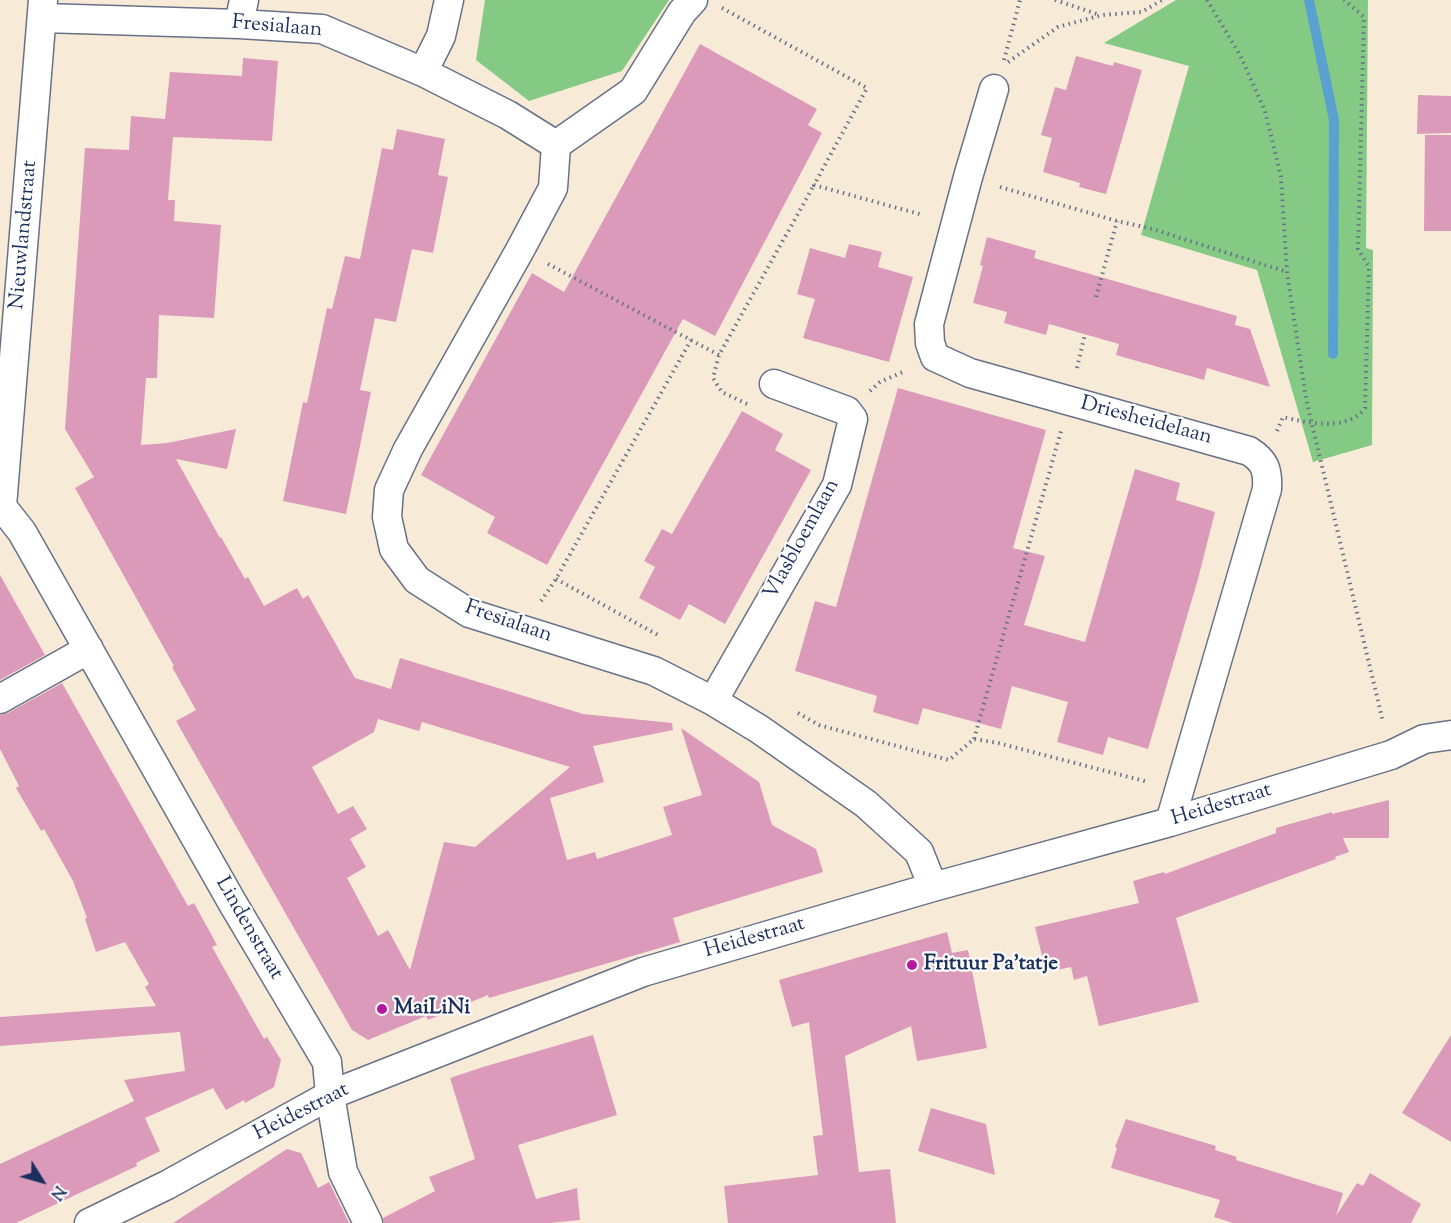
<!DOCTYPE html>
<html>
<head>
<meta charset="utf-8">
<style>
	body { margin:0 }
	#map { position:relative; width:1451px; height:1223px; overflow:hidden; background:#f7ebd8; font-family:"Sorts Mill Goudy",serif }
	canvas { display:block }
	.north { position:absolute; left:12px; top:1151px; width:60px; height:60px; -webkit-text-stroke:4px #fff; paint-order:stroke; rotate:127deg; font-size:16px; font-weight:700; line-height:24px; text-align:center; color:#1b2f5e }
	.north::after { content:''; display:block; margin:auto; width:21px; height:27px; background:#1b2f5e; clip-path:polygon(50% 0,100% 100%,50% 72%,0 100%) }
</style>
</head>
<body>
<div id="map">
<canvas width="1451" height="1223"></canvas>
<div class="north">N</div>
</div>
<script>
const g = document.querySelector('canvas').getContext('2d');
g.lineJoin = 'round';
function fill(path, color) { g.fillStyle = color; g.fill(path, 'evenodd'); }
function strokePath(path, color, width, dash) { g.strokeStyle = color; g.lineWidth = width; g.lineCap = dash ? 'butt' : 'round'; g.setLineDash(dash || []); g.stroke(path); }
function write(font, color, halo, rows, align = 'center') {
  g.font = font + ' "Sorts Mill Goudy",serif'; g.lineWidth = 4.5; g.setLineDash([]); g.textBaseline = 'middle'; g.strokeStyle = halo; g.fillStyle = color; for (const [text, x, y, turn = 0] of rows) {
    g.save(); g.translate(x, y); g.rotate((+turn || 0) * Math.PI / 180); g.textAlign = isNaN(turn) ? turn : align; if (halo) g.strokeText(text, 0, 0); g.fillText(text, 0, 0); g.restore();
  }
}
fill(new Path2D(`
	M 485,0 L 669,0 L 622,71 L 529,101 L 476,60 Z
	M 1176,0 L 1368,0 L 1366,248 L 1373,250 L 1372,445 L 1313,462 L 1257,270 L 1141,235 L 1189,66 L 1104,43 Z`), '#84ca85');
strokePath(new Path2D(`
	M 1309,0 L 1334,120 L 1333,354`), '#5ba1d0', 10);
fill(new Path2D(`
	M 700,44 L 817,109 L 808,125 L 822,133 L 715,336 L 683,319 L 547,565 L 487,533 L 495,517 L 421,475 L 532,273 L 564,292 Z
	M 1076,56 L 1113,66 L 1114,62 L 1142,70 L 1106,194 L 1079,187 L 1080,183 L 1043,172 L 1052,138 L 1041,135 L 1055,87 L 1066,90 Z
	M 243,58 L 278,61 L 272,141 L 173,137 L 168,200 L 175,200 L 174,221 L 221,225 L 214,318 L 159,315 L 157,378 L 146,378 L 141,445 L 167,443 L 236,429 L 227,469 L 176,459 L 220,538 L 221,537 L 245,579 L 248,577 L 264,606 L 297,588 L 303,599 L 308,595 L 355,678 L 391,689 L 400,658 L 583,714 L 672,723 L 673,730 L 593,746 L 604,782 L 550,798 L 567,860 L 595,852 L 597,859 L 672,835 L 663,807 L 702,795 L 681,728 L 759,782 L 772,825 L 816,849 L 823,872 L 673,918 L 680,942 L 489,998 L 488,995 L 428,1020 L 426,1016 L 368,1040 L 352,1030 L 176,721 L 196,710 L 172,667 L 174,666 L 75,488 L 94,477 L 65,429 L 85,148 L 129,150 L 131,116 L 165,119 L 170,72 L 242,76 ZM 378,719 L 419,731 L 422,722 L 570,767 L 475,847 L 444,842 L 410,970 L 388,930 L 378,936 L 347,878 L 366,867 L 350,839 L 367,829 L 353,806 L 338,814 L 312,767 L 374,732 Z
	M 1418,95 L 1451,96 L 1451,133 L 1417,134 Z
	M 397,129 L 445,139 L 438,175 L 448,177 L 433,253 L 412,249 L 396,322 L 375,318 L 360,390 L 371,392 L 346,514 L 283,501 L 303,402 L 307,403 L 327,308 L 332,309 L 345,256 L 360,259 L 382,148 L 393,150 Z
	M 1425,135 L 1451,135 L 1451,231 L 1424,231 Z
	M 987,237 L 1036,251 L 1034,258 L 1237,316 L 1235,325 L 1250,329 L 1270,387 L 1207,368 L 1204,380 L 1116,355 L 1119,344 L 1049,324 L 1046,335 L 1004,323 L 1007,312 L 973,303 L 983,266 L 980,265 Z
	M 849,244 L 882,252 L 878,267 L 913,277 L 889,362 L 803,338 L 815,299 L 797,294 L 810,248 L 845,258 Z
	M 898,388 L 1046,430 L 1013,548 L 1045,556 L 1024,625 L 1085,642 L 1135,469 L 1180,483 L 1176,500 L 1215,512 L 1198,579 L 1148,749 L 1108,737 L 1103,755 L 1057,742 L 1068,702 L 1012,686 L 1001,729 L 923,708 L 918,725 L 873,712 L 877,696 L 795,671 L 815,601 L 836,607 Z
	M 742,411 L 783,434 L 775,450 L 811,470 L 725,624 L 689,604 L 680,620 L 639,598 L 655,567 L 644,561 L 662,529 L 672,534 Z
	M 0,575 L 45,655 L 0,680 Z
	M 62,683 L 188,906 L 194,903 L 217,945 L 212,947 L 264,1039 L 267,1037 L 281,1060 L 274,1087 L 245,1103 L 244,1100 L 226,1110 L 213,1088 L 145,1118 L 160,1151 L 136,1163 L 137,1166 L 16,1223 L 0,1223 L 0,1164 L 134,1101 L 124,1080 L 185,1071 L 180,1032 L 0,1046 L 0,1017 L 156,1006 L 145,987 L 149,984 L 125,942 L 96,952 L 85,919 L 87,918 L 73,881 L 44,829 L 41,831 L 16,788 L 19,786 L 0,749 L 0,715 L 8,713 Z
	M 1389,800 L 1389,838 L 1343,838 L 1349,852 L 1335,857 L 1336,859 L 1176,918 L 1199,1002 L 1099,1026 L 1087,976 L 1074,980 L 1071,967 L 1046,972 L 1035,927 L 1139,903 L 1133,881 L 1164,872 L 1165,874 L 1276,833 L 1276,828 L 1332,812 L 1332,814 Z
	M 947,932 L 952,953 L 968,950 L 987,1048 L 917,1061 L 911,1026 L 845,1056 L 859,1172 L 890,1169 L 896,1223 L 728,1223 L 724,1186 L 818,1175 L 813,1136 L 823,1135 L 809,1022 L 792,1027 L 779,980 Z
	M 593,1035 L 617,1115 L 518,1145 L 536,1199 L 577,1188 L 580,1220 L 550,1223 L 384,1223 L 383,1218 L 435,1191 L 429,1177 L 475,1159 L 450,1078 L 483,1067 Z
	M 1451,1035 L 1451,1142 L 1402,1113 Z
	M 931,1108 L 986,1124 L 995,1175 L 918,1151 Z
	M 1126,1119 L 1216,1146 L 1215,1150 L 1237,1157 L 1236,1160 L 1343,1193 L 1336,1216 L 1357,1183 L 1363,1186 L 1370,1173 L 1421,1204 L 1411,1223 L 1233,1223 L 1214,1217 L 1220,1200 L 1111,1168 L 1117,1148 L 1115,1147 Z
	M 287,1149 L 301,1153 L 318,1188 L 329,1182 L 349,1223 L 173,1223 Z`), '#dc9aba');
const street = new Path2D(`
	M 693,0 L 682,12 L 633,91 L 556,145 L 553,188 L 520,250 L 408,449 L 389,490 L 387,517 L 394,549 L 417,580 L 469,613 L 654,671 L 713,701 L 759,729 L 866,804 L 919,852 L 933,887
	M 43,18 L 239,24 L 322,29 L 423,72 L 508,115 L 556,145
	M 239,24 L 244,0
	M 423,72 L 441,36 L 449,0
	M 994,89 L 968,177 L 929,324 L 930,343 L 935,357 L 970,373 L 1249,451 C 1265,461 1268,470 1267,489 L 1170,822
	M 0,504 L 22,532 L 232,902 L 327,1062 L 330,1095 L 343,1172 L 368,1223
	M 2,506 L 43,0
	M 0,699 L 89,649
	M 713,701 L 837,485 L 853,419 L 847,411 L 774,384
	M 89,1223 L 167,1185 L 330,1095 L 643,972 L 933,887 L 1170,822 L 1391,755 L 1424,739 L 1451,735`);
strokePath(street, '#687189', 31);
strokePath(new Path2D(`
	M 1055,0 L 1100,15
	M 1207,0 L 1240,55 L 1265,111 L 1281,177 L 1287,272 L 1306,399 L 1383,722
	M 722,8 L 867,88 L 814,185 L 923,215
	M 1004,60 L 1020,0
	M 1008,62 L 1058,27 L 1102,15 L 1142,12 L 1162,0
	M 1000,187 L 1117,221 L 1149,228 L 1287,272
	M 548,264 L 719,355
	M 1096,297 L 1117,221
	M 1077,368 L 1085,334
	M 870,391 L 880,382 L 905,371
	M 747,404 L 722,392 L 713,378 L 719,355 L 814,185
	M 1277,431 L 1283,417 C 1308,423 1347,432 1365,408 L 1369,267 L 1358,249 L 1364,17 L 1344,0
	M 556,579 L 658,635
	M 541,601 L 556,579 L 691,340
	M 798,713 L 819,725 L 949,760 L 974,739 L 998,743 L 1148,782
	M 974,739 L 1061,431`), '#687189', 4, [1.5, 4.5]);
strokePath(street, '#fff', 28);
for (const [x, y, r, color] of [
	[912,965,6,"#b5179e"],
	[382,1009,6,"#b5179e"]
]) { const dot = new Path2D(); dot.arc(x, y, r, 0, 2 * Math.PI); g.fillStyle = color; g.fill(dot); strokePath(dot, '#fff', 2); }
write('21px', '#1b2f5e', '#fff', [
	["Fresialaan",277,28,5],
	["Nieuwlandstraat",25,235,-85],
	["Driesheidelaan",1146,422,15],
	["Vlasbloemlaan",803,540,-61],
	["Fresialaan",508,623,19],
	["Heidestraat",1222,806,-17],
	["Lindenstraat",248,929,60],
	["Heidestraat",755,939,-16],
	["Heidestraat",302,1113,-27]
]);
write('bold 21px', '#1b2f5e', '#fff', [
	["Frituur Pa'tatje",924,965],
	["MaiLiNi",394,1009]
], 'left');
</script>
</body>
</html>
